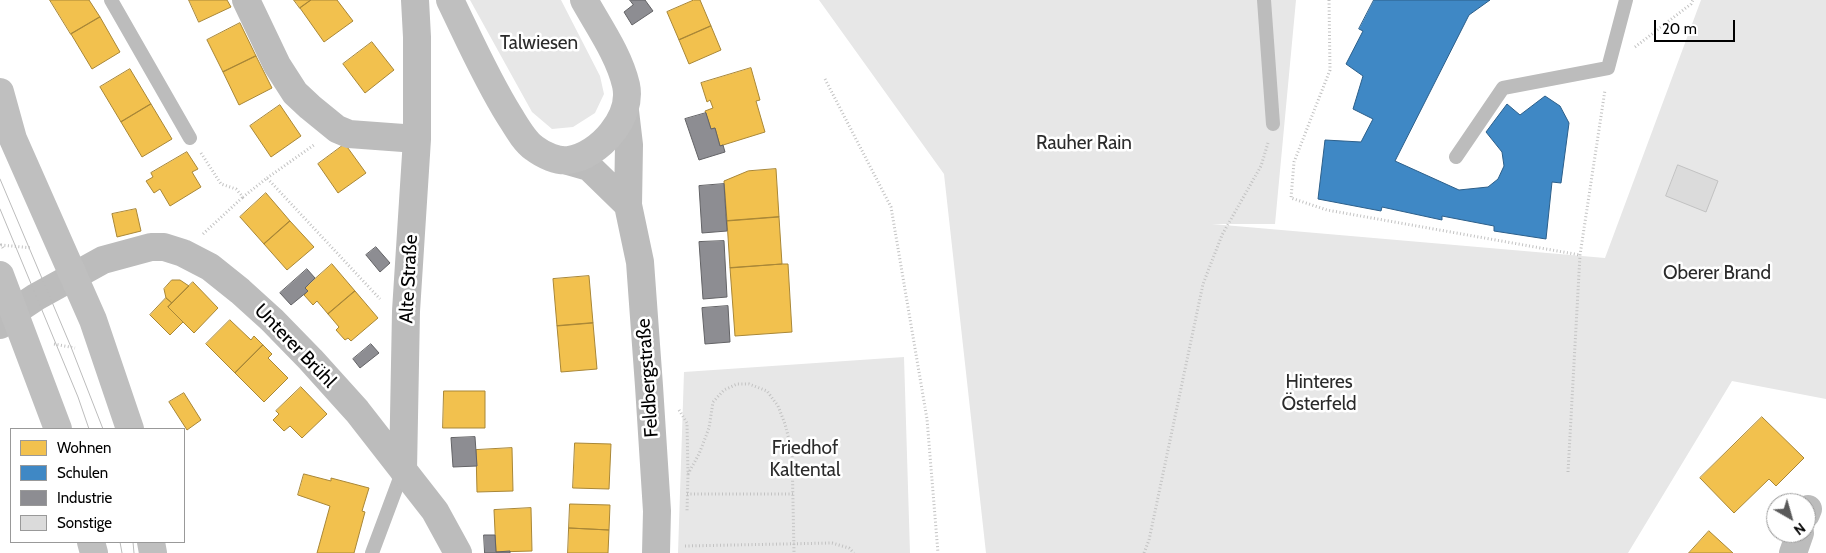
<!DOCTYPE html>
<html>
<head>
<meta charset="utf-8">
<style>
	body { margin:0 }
	#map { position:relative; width:1826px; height:553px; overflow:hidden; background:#fff; font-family:Cabin,sans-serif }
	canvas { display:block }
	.legend { position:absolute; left:10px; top:428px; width:175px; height:115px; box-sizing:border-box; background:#fff; border:1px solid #999; margin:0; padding:6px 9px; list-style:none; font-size:15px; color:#000 }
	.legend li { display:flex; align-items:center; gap:10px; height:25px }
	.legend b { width:25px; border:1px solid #999 }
	.north { position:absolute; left:1766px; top:493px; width:50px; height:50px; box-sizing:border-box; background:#fff; border:1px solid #999; border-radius:50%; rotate:142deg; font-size:14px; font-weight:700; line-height:20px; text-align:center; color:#000 }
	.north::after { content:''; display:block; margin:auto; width:18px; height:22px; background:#595959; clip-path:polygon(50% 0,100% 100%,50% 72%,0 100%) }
	.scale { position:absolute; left:1654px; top:20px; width:81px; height:22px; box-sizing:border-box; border:2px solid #000; border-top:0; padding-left:6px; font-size:15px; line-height:18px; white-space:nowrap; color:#000; -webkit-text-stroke:4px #fff; paint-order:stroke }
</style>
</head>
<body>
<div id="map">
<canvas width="1826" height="553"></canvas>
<ul class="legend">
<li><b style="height:14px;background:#f2c14e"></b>Wohnen</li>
<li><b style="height:14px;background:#3f88c5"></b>Schulen</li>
<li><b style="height:14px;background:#8d8d92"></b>Industrie</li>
<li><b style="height:14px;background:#dbdbdb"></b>Sonstige</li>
</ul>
<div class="north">N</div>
<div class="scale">20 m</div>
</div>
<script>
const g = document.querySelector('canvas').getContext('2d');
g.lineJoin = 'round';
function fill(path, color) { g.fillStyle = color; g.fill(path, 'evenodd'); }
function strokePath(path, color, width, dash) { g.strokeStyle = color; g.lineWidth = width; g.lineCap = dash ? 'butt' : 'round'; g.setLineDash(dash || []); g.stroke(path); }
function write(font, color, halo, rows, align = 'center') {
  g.font = font + ' Cabin,sans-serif'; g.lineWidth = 5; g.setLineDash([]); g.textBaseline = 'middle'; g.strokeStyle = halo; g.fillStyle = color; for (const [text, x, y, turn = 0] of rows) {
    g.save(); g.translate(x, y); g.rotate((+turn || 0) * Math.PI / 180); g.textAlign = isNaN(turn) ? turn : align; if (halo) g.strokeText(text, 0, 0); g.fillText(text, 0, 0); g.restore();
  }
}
fill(new Path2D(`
	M 470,0 L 561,0 L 600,76 L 604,94 L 595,113 L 573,127 L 552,129 L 532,112 Z
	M 819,0 L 1296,0 L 1275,224 L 1212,224 L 1605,258 L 1701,0 L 1826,0 L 1826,399 L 1732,381 L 1628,553 L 986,553 L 944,174 Z
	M 904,357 L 910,553 L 678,553 L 684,372 Z`), '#e7e7e7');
const homes = new Path2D(`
	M 50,0 L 89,0 L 100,17 L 71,34 Z
	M 189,0 L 227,0 L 231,7 L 199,22 Z
	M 294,0 L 311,0 L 300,8 Z
	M 311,0 L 337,0 L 353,21 L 324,42 L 300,8 Z
	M 694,0 L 700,0 L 711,26 L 679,40 L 667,12 Z
	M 100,17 L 120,52 L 92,69 L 71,34 Z
	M 240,23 L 256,56 L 223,72 L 207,40 Z
	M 711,26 L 721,50 L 689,64 L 679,40 Z
	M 372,42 L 394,70 L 365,93 L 343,64 Z
	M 256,56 L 272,88 L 239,105 L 223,72 Z
	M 751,68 L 760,100 L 756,101 L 765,132 L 720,146 L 715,128 L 711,129 L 705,111 L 713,108 L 710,100 L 707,102 L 701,83 Z
	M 130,69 L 151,104 L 121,122 L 100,87 Z
	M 151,104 L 172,139 L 142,157 L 121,122 Z
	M 280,105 L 301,136 L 271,157 L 250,126 Z
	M 345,144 L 366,173 L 338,193 L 318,164 Z
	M 187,152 L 198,169 L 192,172 L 201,187 L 170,206 L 160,189 L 154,193 L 146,181 L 153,177 L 151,173 Z
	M 776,169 L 779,217 L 727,221 L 724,181 L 748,171 Z
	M 266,193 L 290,221 L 264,244 L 240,217 Z
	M 136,209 L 141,231 L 117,237 L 112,214 Z
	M 779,217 L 782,264 L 730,268 L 727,221 Z
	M 290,221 L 314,247 L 287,270 L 264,244 Z
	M 332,264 L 355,291 L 328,314 L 317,301 L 313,305 L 304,295 L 308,291 L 305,288 Z
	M 782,264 L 788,264 L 792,332 L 735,336 L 730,268 Z
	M 589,276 L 593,323 L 557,326 L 553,279 Z
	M 172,280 L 180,280 L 189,286 L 172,303 L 166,298 L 164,289 Z
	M 193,282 L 218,308 L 194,333 L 168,307 Z
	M 355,291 L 378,318 L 351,341 L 348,338 L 345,340 L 336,330 L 339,327 L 328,314 Z
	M 166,298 L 172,303 L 168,307 L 183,322 L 170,335 L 150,315 Z
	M 230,320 L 251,340 L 254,336 L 263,345 L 235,373 L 206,344 Z
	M 593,323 L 597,369 L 561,372 L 557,326 Z
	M 263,345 L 272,354 L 268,358 L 288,378 L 264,402 L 235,373 Z
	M 301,387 L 327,414 L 302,438 L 290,426 L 284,431 L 273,420 L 279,414 L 276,411 Z
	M 444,391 L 485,391 L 485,428 L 443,428 Z
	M 184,393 L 201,420 L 187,430 L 169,402 Z
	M 1762,417 L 1804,458 L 1776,486 L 1769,479 L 1734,513 L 1700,478 Z
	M 575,443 L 611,444 L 609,489 L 573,488 Z
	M 512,448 L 513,491 L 477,492 L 476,450 Z
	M 304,474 L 331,481 L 331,478 L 369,488 L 362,511 L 365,512 L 354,553 L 317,553 L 330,506 L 298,495 Z
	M 570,504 L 610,505 L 609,530 L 569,528 Z
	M 531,508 L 532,551 L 496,552 L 494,510 Z
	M 569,528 L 609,530 L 608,553 L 568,553 Z
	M 1709,531 L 1733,553 L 1689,553 Z`);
fill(homes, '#f2c14e');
strokePath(homes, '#a98737', 1);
const schools = new Path2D(`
	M 1374,0 L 1490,0 L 1469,15 L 1395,161 L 1459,190 L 1488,187 L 1498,179 L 1504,166 L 1502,152 L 1486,132 L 1507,104 L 1520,115 L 1545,96 L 1560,106 L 1569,123 L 1561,183 L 1552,182 L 1546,239 L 1494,231 L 1494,226 L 1442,216 L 1442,220 L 1382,207 L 1381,211 L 1318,199 L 1325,140 L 1361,142 L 1373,119 L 1353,109 L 1363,76 L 1346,64 L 1363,31 L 1359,29 Z`);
fill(schools, '#3f88c5');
strokePath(schools, '#2c5f8a', 1);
const industry = new Path2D(`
	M 630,0 L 645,0 L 653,11 L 632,25 L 624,12 L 633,5 Z
	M 706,113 L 711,129 L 715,128 L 720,146 L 723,145 L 725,152 L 699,160 L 685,119 Z
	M 724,184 L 727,231 L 702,233 L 699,186 Z
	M 724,241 L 727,297 L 703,299 L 699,242 Z
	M 376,247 L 390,263 L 380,272 L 366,255 Z
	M 307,269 L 315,278 L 305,288 L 308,291 L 291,305 L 280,293 Z
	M 728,306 L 730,342 L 705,344 L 702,308 Z
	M 371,344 L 379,353 L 360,368 L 353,359 Z
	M 475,437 L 477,466 L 453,467 L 451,438 Z
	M 484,535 L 495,535 L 496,552 L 510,551 L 510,553 L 485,553 Z`);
fill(industry, '#8d8d92');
strokePath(industry, '#636366', 1);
const building = new Path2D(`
	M 1678,165 L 1718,181 L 1706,212 L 1666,196 Z`);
fill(building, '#dbdbdb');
strokePath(building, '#c2c2c2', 1);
strokePath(new Path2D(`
	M 1329,0 L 1330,70 L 1294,162 L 1291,198 L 1327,210 L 1580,255
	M 1635,47 L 1691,4 L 1693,0
	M 825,79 L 891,207 L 927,419 L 938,553
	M 201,153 L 221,184 L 236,189 L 243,197 L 267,178 L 380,299
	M 267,178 L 314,145
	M 203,234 L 243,197
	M 3,248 L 1,245 L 32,248
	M 54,344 L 75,348
	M 679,410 L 687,423 L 688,474 L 687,511
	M 1568,472 L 1580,255 L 1605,90
	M 688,474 L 699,454 L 709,428 L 713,402 L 724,390 L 737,384 L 749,384 L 767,391 L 778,406 L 785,424 L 792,451 L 794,553
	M 687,494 L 793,494
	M 685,546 L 832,543 L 849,548 L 854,553
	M 1144,553 L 1149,540 L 1203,284 L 1222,235 L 1261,166 L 1268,143`), '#c2c2c2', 3, [1, 2.5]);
strokePath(new Path2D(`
	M 111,0 L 190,138
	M 1264,0 L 1273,124
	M 1456,157 L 1503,88 L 1608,68 L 1626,0
	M 372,553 L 403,470`), '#bcbcbc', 14);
strokePath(new Path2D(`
	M 246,0 L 277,65 L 295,93 L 310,107 L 337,129 L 349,134 L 417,139
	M 625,111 L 629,145 L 628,205 L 640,262 L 649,386 L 657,511 L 656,553
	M 568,161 L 589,167 L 628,205
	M 0,325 L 15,311 L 36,297 L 103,260 L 151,247 L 164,247 L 183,253 L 210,267 L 240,291 L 272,320 L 311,360 L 357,411 L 435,511 L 458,553
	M 403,470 L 406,311 L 417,139 L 417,37 L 415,0
	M 1806,514 L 1808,509
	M 1793,553 L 1800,533`), '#bcbcbc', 28);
strokePath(new Path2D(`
	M 450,0 C 469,39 486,78 509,115 C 516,126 524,141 534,148 C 543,155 558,162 569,160 C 600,155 633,117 626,85 C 619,55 599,27 584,0
	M 0,92 L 13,139 L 93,320 L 130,429
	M 0,275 L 58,429
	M 91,542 L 94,553
	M 151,542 L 153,553`), '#bfbfbf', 28);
strokePath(new Path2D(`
	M 0,179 L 71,347 L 103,429
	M 0,209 L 78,397 L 89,429
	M 120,542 L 122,553
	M 133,542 L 134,553`), '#bcbcbc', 1);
write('19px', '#2b2b2b', '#fff', [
	["Talwiesen",539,43],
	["Rauher Rain",1084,143],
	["Oberer Brand",1717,273],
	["Hinteres",1319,382],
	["Österfeld",1319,404],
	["Friedhof",805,448],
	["Kaltental",805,470]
]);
write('19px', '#000', '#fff', [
	["Alte Straße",409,279,-87],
	["Unterer Brühl",295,346,46],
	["Feldbergstraße",648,378,-94]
]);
</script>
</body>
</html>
